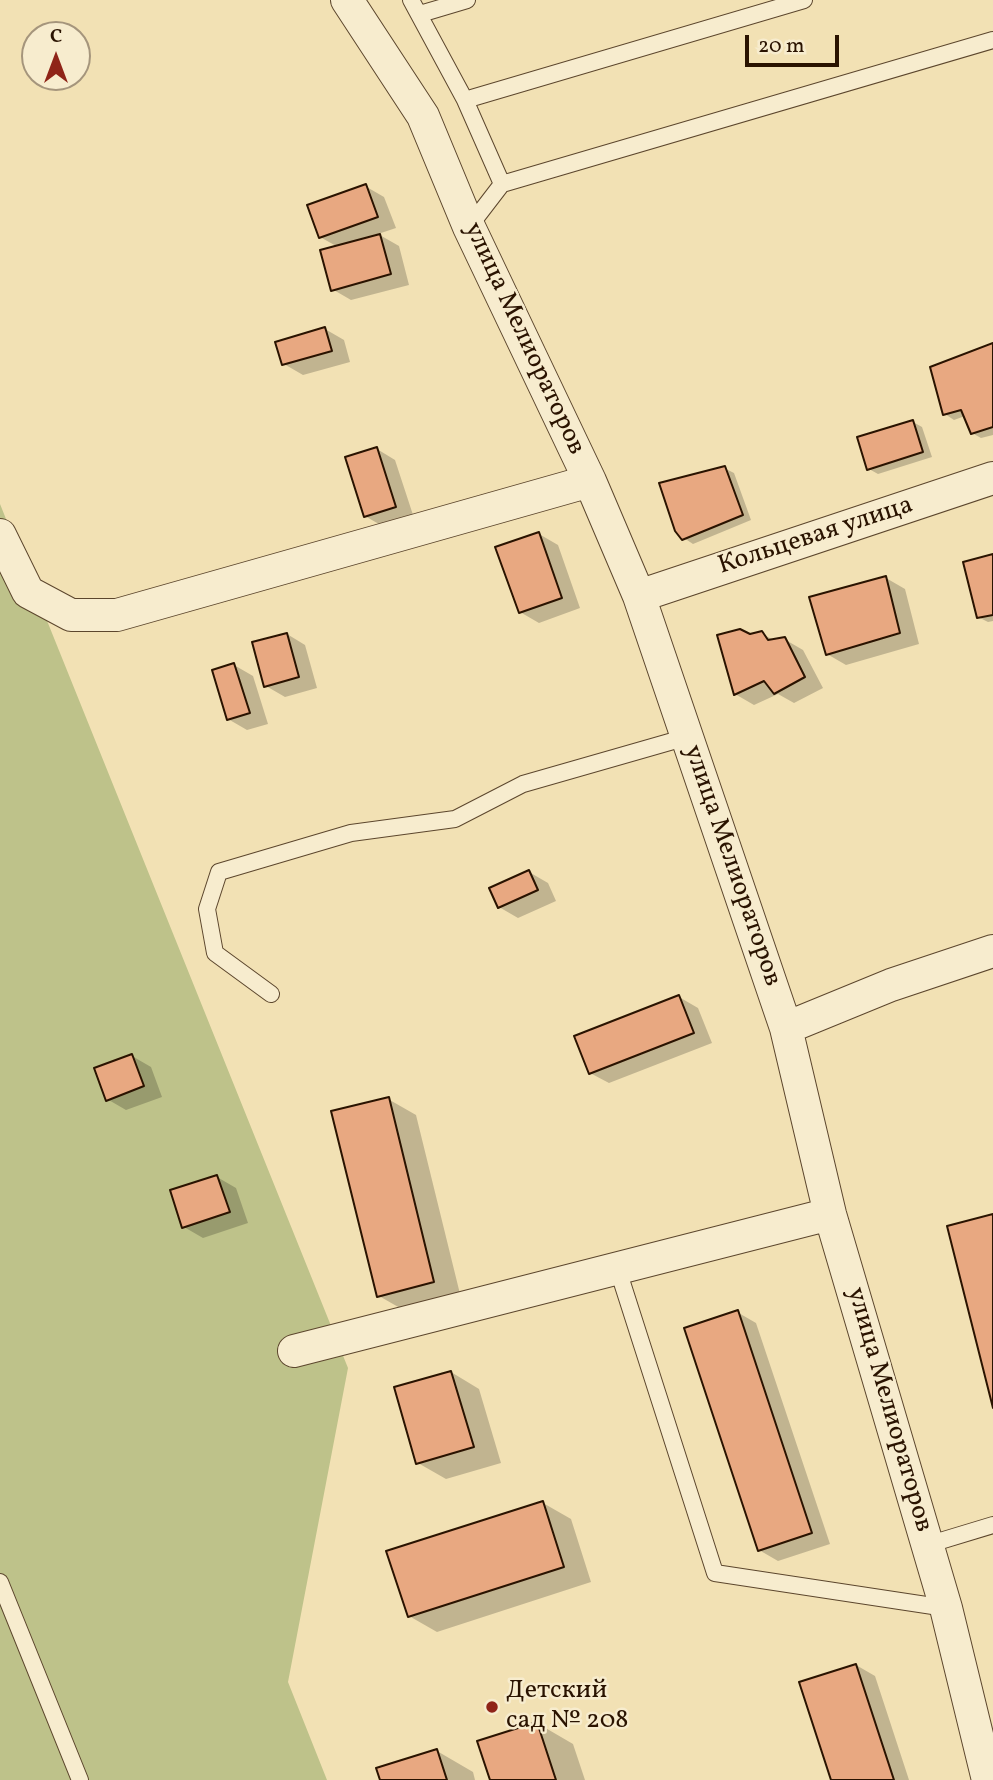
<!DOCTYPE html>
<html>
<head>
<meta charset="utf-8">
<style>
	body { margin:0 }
	#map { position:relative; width:993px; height:1780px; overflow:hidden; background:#f2e1b4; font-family:Vollkorn,serif }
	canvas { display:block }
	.north { position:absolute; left:21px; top:21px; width:70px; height:70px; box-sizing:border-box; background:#f7ecce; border:2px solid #a5957c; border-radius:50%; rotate:0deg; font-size:19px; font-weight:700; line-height:28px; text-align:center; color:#2a1300 }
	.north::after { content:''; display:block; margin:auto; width:24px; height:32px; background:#8f2418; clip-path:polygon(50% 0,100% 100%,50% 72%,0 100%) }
	.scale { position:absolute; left:745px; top:35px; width:94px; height:32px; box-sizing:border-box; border:4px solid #2a1300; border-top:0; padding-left:9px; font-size:21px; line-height:24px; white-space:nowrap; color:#2a1300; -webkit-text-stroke:5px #f7ecce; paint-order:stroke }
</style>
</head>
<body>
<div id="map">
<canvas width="993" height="1780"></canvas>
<div class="north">С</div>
<div class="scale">20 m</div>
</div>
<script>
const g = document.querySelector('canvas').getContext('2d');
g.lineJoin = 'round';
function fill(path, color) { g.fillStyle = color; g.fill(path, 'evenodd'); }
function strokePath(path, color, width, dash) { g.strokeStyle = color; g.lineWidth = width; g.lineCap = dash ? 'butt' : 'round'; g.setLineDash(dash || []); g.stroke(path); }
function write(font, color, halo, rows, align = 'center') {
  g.font = font + ' Vollkorn,serif'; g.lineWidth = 5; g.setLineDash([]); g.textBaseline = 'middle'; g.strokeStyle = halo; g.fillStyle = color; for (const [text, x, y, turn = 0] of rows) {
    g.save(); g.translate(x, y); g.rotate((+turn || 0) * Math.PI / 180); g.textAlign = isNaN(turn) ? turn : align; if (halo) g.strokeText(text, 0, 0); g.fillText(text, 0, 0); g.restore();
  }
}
fill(new Path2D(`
	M 0,504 L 348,1368 L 288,1682 L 327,1780 L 0,1780 Z`), '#bec28a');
fill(new Path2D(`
	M 365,186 L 384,197 L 396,228 L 378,234 L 399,246 L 409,285 L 351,300 L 332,289 L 338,247 L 320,237 Z
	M 325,329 L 344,340 L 350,362 L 303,375 L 284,364 Z
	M 993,345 L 993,435 L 981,438 L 972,433 L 965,416 L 954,420 L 945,414 Z
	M 913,422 L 922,427 L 932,457 L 878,474 L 869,469 Z
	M 377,449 L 395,460 L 414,518 L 384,527 L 365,516 Z
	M 724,468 L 734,473 L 751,520 L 693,544 L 684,538 Z
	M 539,534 L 558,545 L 580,608 L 539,623 L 520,612 Z
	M 993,556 L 993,621 L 988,622 L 978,617 Z
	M 886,578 L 905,589 L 919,644 L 846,665 L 827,654 Z
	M 761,633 L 775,641 L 784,639 L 803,650 L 823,688 L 794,703 L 778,694 L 754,705 L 735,694 L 749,636 Z
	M 287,634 L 305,645 L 317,688 L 285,697 L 266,686 Z
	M 234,665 L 253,676 L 268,724 L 247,730 L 228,719 Z
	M 529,872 L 548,883 L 556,901 L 518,918 L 499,907 Z
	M 679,997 L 698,1008 L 712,1043 L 609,1083 L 590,1073 Z
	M 132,1056 L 151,1067 L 162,1097 L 126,1110 L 107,1099 Z
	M 388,1099 L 416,1115 L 461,1298 L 407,1312 L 379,1296 Z
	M 217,1177 L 236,1188 L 248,1223 L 203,1238 L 184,1227 Z
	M 737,1312 L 756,1323 L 830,1544 L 778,1561 L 759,1550 Z
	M 451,1372 L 479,1389 L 501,1463 L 446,1479 L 418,1463 Z
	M 543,1503 L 571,1519 L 591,1582 L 437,1632 L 409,1616 Z
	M 856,1665 L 875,1676 L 909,1780 L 833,1780 Z
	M 537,1723 L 573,1744 L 585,1780 L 492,1780 Z
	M 437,1751 L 473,1772 L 475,1780 L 382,1780 Z`), '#0003');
const building = new Path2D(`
	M 366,184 L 378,217 L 319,238 L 307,205 Z
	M 380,234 L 391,274 L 331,291 L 320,250 Z
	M 325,327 L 332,351 L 282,365 L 275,342 Z
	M 993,343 L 993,427 L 971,434 L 961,410 L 943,415 L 930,367 Z
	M 913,420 L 923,452 L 867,470 L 857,437 Z
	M 377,447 L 396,507 L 364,517 L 345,457 Z
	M 725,466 L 743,515 L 682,540 L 675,531 L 659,483 Z
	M 539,532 L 562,598 L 519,613 L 495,547 Z
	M 993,554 L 993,615 L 977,618 L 963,562 Z
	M 886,576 L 900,633 L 826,655 L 809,597 Z
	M 740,629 L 750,634 L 762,631 L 768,640 L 785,637 L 805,677 L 774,694 L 764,681 L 734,695 L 717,635 Z
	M 287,633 L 299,677 L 264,687 L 252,642 Z
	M 234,663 L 250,713 L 227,720 L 212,670 Z
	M 529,870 L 538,890 L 498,908 L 489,888 Z
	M 679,995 L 694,1033 L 589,1074 L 574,1036 Z
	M 132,1054 L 144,1086 L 106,1101 L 94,1068 Z
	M 389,1097 L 434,1282 L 377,1297 L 331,1111 Z
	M 217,1175 L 230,1212 L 182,1228 L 170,1190 Z
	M 993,1214 L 993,1408 L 947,1226 Z
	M 738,1310 L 812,1533 L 758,1551 L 684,1328 Z
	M 451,1371 L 474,1447 L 416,1464 L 394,1387 Z
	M 543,1501 L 564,1567 L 408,1617 L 386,1551 Z
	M 856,1664 L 894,1780 L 831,1780 L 799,1682 Z
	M 537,1722 L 556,1780 L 490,1780 L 477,1741 Z
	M 437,1749 L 447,1780 L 380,1780 L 376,1768 Z`);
fill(building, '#e8a881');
strokePath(building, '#2a1300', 2);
const service = new Path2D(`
	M 411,0 L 465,100 L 502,184 L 469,227
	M 420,14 L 467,0
	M 465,100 L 804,0
	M 502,184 L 993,40
	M 271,994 L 215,953 L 207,909 L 219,872 L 351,833 L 455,819 L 523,784 L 687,737
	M 618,1270 L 715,1573 L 946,1608
	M 927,1545 L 993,1525
	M 0,1582 L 80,1780`);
const minor = new Path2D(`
	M 347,0 L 423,116 L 469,227 L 590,481 L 639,596 L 786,1028 L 830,1214 L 946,1608 L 988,1780
	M 0,535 L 28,592 L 71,615 L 117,615 L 590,481
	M 639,596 L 993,478
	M 786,1028 L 891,985 L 993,951
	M 294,1351 L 830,1214`);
strokePath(service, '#5c462d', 18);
strokePath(minor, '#5c462d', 34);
strokePath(service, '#f7ecce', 16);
strokePath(minor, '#f7ecce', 32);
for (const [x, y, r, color] of [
	[492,1707,7,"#8f2418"]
]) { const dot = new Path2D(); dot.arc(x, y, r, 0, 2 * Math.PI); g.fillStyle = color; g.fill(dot); strokePath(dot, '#f7ecce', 2.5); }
write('26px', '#2a1300', '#f7ecce', [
	["улица Мелиораторов",523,339,65],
	["Кольцевая улица",816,537,-18],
	["улица Мелиораторов",731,866,71],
	["улица Мелиораторов",888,1410,74]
]);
write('26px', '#2a1300', '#f7ecce', [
	["Детский",506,1692],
	["сад № 208",506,1722]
], 'left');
</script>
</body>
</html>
